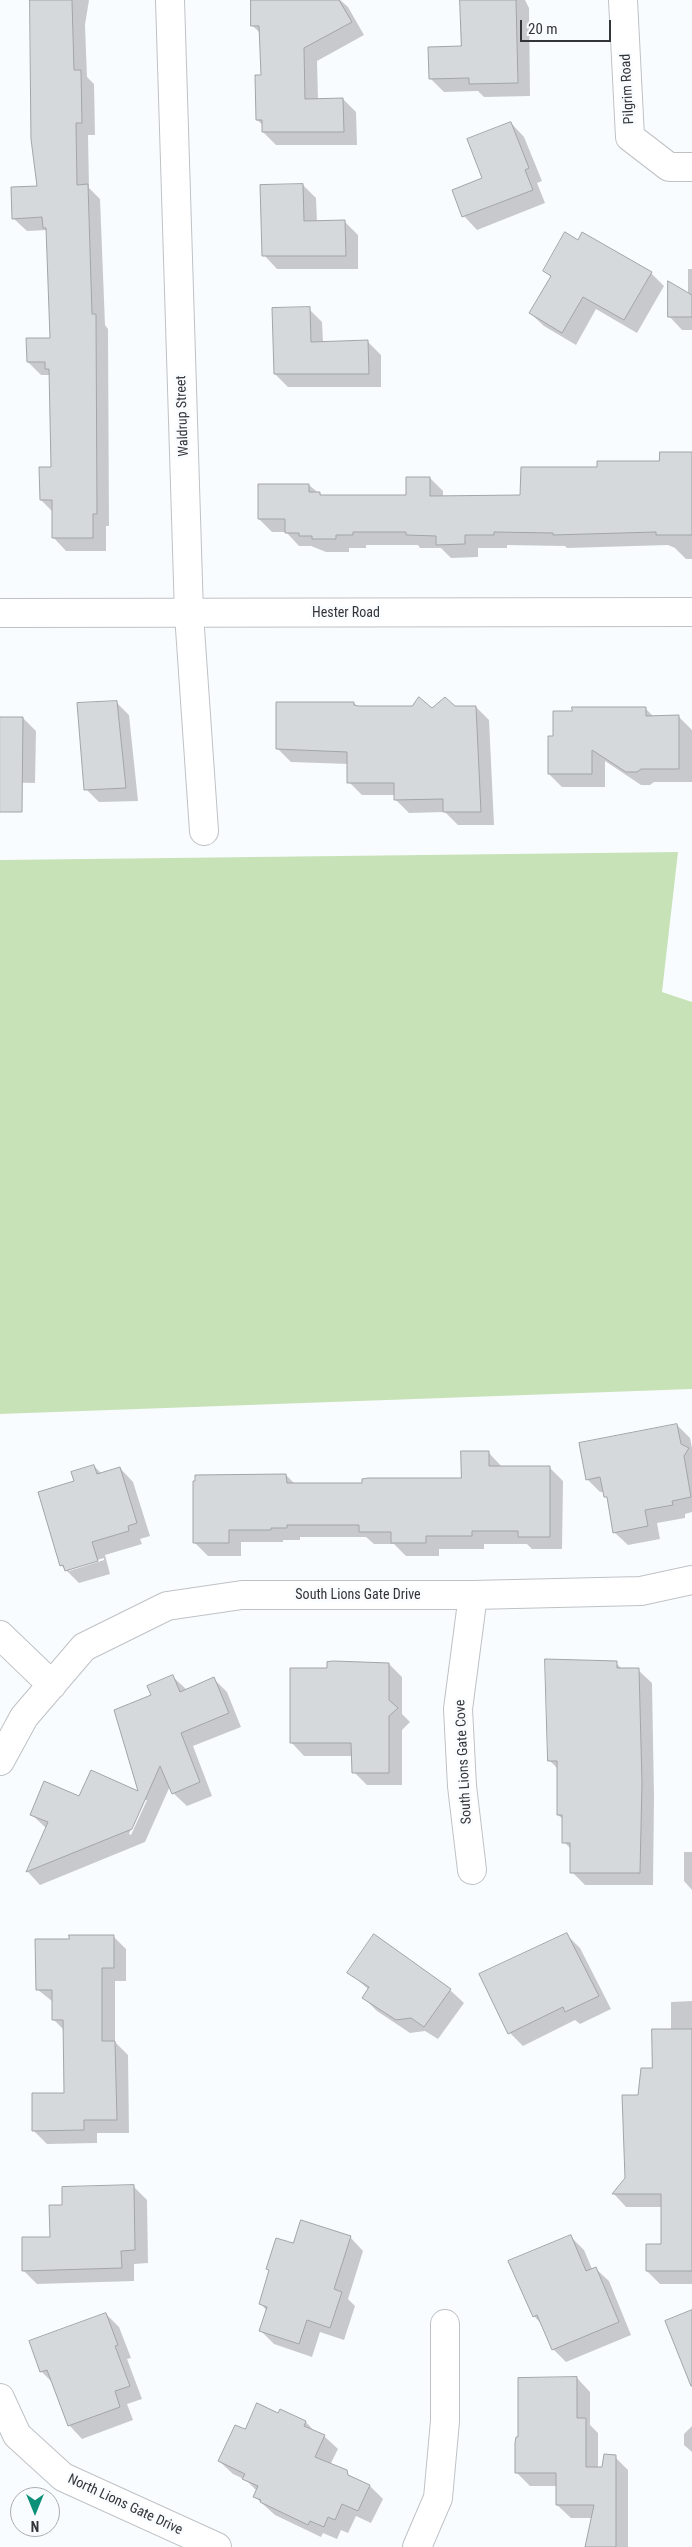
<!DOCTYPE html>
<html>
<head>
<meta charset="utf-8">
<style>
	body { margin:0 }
	#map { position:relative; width:692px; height:2547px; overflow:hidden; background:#f9fcff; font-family:"Roboto Condensed",sans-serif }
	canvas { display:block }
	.north { position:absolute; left:10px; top:2487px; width:50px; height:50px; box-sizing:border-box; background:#f9fcff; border:1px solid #aaacaf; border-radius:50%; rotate:180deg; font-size:14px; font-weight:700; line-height:20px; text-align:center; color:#343536 }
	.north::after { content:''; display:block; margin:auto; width:18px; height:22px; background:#0c9078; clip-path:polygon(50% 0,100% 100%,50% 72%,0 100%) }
	.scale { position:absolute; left:520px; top:20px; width:91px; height:22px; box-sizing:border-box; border:2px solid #343536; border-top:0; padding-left:6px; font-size:15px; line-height:18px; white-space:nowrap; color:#343536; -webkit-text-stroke:4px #f9fcff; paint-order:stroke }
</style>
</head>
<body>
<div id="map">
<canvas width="692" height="2547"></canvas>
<div class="north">N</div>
<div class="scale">20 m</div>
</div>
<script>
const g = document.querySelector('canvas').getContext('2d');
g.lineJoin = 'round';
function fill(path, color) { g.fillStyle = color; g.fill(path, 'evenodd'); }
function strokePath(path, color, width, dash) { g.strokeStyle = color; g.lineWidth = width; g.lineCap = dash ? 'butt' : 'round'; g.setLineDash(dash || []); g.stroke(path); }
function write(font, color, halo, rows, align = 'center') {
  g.font = font + ' "Roboto Condensed",sans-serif'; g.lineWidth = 5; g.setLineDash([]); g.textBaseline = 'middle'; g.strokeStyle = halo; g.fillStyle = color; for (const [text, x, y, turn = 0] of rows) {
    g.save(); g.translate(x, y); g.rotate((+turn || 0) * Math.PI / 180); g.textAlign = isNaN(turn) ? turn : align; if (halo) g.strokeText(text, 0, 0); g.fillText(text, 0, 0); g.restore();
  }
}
fill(new Path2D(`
	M 678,852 L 662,992 L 692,1002 L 692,1389 L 0,1414 L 0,860 Z`), '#c8e2b8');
fill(new Path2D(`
	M 31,0 L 89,0 L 85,25 L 87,77 L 94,84 L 95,135 L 88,135 L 89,188 L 100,199 L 105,325 L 108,329 L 109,526 L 106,526 L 106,551 L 66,551 L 53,537 L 53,512 L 41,500 L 52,468 L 51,375 L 41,375 L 28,362 L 51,339 L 47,230 L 27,231 L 13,218 L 38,187 Z
	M 252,0 L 340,0 L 348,7 L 364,35 L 317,61 L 318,100 L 343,99 L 356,112 L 357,145 L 276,145 L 263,132 L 263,125 L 257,120 L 262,77 L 261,34 L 252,25 Z
	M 462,0 L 525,0 L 529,8 L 530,96 L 484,97 L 478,91 L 444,92 L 430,78 L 462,47 Z
	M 511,123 L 524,137 L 542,181 L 537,183 L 545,203 L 477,230 L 464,216 Z
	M 303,185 L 316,198 L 317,222 L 344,221 L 358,235 L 358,269 L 277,269 L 264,255 Z
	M 578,242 L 651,273 L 664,286 L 637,333 L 596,309 L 576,345 L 544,326 L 530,313 L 551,277 L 544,270 Z
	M 688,269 L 692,269 L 692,330 L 682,330 L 669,316 L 688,294 Z
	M 309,309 L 322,322 L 323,343 L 367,341 L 381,355 L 381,387 L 288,387 L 275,374 Z
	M 692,453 L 692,559 L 686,559 L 675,548 L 668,545 L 567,548 L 565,546 L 507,545 L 507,548 L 478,548 L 478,557 L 451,558 L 441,548 L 420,548 L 418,545 L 366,545 L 366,548 L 349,548 L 349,552 L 326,552 L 311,546 L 299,546 L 286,532 L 272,532 L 259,519 L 309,485 L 322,496 L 407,496 L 430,478 L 443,491 L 443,497 L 522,496 L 598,469 L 661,462 Z
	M 116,702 L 129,715 L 138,801 L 99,802 L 86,789 Z
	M 354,703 L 358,707 L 432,710 L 476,707 L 489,720 L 494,825 L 458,825 L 445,812 L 409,813 L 396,800 L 396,795 L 362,795 L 349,782 L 349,764 L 291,762 L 278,749 Z
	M 645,708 L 654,717 L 679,717 L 692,730 L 692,782 L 654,782 L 650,785 L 641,785 L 605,761 L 605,787 L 562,787 L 549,774 L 554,737 Z
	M 0,718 L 23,718 L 36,731 L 35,783 L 0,782 Z
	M 677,1425 L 690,1438 L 692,1448 L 692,1512 L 685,1514 L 685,1518 L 657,1523 L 660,1539 L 628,1545 L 614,1532 L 609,1500 L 604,1492 L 600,1492 L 587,1479 Z
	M 489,1453 L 502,1467 L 549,1467 L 563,1481 L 562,1549 L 532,1549 L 527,1544 L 484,1544 L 484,1549 L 439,1549 L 439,1556 L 406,1556 L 394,1544 L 374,1544 L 366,1537 L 300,1537 L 300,1540 L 283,1540 L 283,1542 L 241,1542 L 241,1556 L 208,1556 L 195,1543 L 286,1475 L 295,1484 L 363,1484 L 462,1479 Z
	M 94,1466 L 102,1474 L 120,1468 L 133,1482 L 150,1536 L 140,1539 L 142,1544 L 105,1555 L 110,1574 L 79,1583 L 61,1565 ZM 104,1558 L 104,1560 L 69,1571 L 69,1568 Z
	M 616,1663 L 623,1670 L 638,1670 L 652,1683 L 654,1797 L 653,1885 L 585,1885 L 572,1872 L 572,1850 L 564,1842 L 564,1820 L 558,1815 L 558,1769 L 550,1761 Z
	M 389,1664 L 402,1677 L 402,1714 L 410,1722 L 402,1730 L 402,1785 L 367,1785 L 354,1772 L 353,1756 L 304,1756 L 291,1742 L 328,1670 Z
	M 173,1677 L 187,1690 L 214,1679 L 227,1692 L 241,1727 L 193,1746 L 212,1796 L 187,1806 L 173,1793 L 170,1786 L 145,1842 L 40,1885 L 28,1872 L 46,1828 L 31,1814 L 80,1798 L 140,1793 ZM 144,1800 L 147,1800 L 131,1835 L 129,1834 Z
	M 684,1852 L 692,1852 L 692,1890 L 684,1881 Z
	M 567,1935 L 580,1948 L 611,2009 L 580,2024 L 575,2020 L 523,2046 L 510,2033 L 481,1974 Z
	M 113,1936 L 126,1949 L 126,1981 L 115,1981 L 115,2042 L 128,2055 L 129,2133 L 97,2133 L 97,2143 L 47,2144 L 33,2130 L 65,2094 L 65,2031 L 53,2019 L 53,2002 L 37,1989 L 70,1940 Z
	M 349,1972 L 450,1990 L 464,2003 L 438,2039 L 425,2031 L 410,2033 L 377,2011 L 364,1998 L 369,1990 Z
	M 692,2001 L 692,2284 L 660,2284 L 647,2271 L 662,2246 L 662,2207 L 626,2207 L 614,2194 L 626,2179 L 639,2096 L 671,2030 L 671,2002 Z
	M 134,2187 L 147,2200 L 148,2263 L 134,2264 L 134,2281 L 37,2284 L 24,2271 L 51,2238 L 63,2206 Z
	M 350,2237 L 363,2251 L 348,2299 L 355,2306 L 344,2340 L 320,2332 L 312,2357 L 274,2344 L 261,2331 L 267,2311 L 261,2304 L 270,2271 L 267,2269 L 294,2245 Z
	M 571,2237 L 584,2250 L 592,2269 L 595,2268 L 609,2281 L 631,2335 L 566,2362 L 553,2349 L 543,2326 L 534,2316 Z
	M 106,2314 L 119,2327 L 131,2358 L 127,2359 L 142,2399 L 127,2404 L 133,2420 L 82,2439 L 69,2425 L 54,2384 L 41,2371 Z
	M 577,2378 L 590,2392 L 590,2425 L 598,2433 L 598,2468 L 603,2468 L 615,2457 L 628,2470 L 628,2547 L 586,2547 L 592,2518 L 571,2518 L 557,2505 L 557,2486 L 530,2486 L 516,2472 L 520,2438 Z
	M 280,2411 L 306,2422 L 315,2432 L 324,2436 L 338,2449 L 330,2465 L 370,2486 L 383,2499 L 371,2523 L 356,2516 L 348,2533 L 341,2530 L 337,2539 L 323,2533 L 321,2537 L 275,2515 L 254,2496 L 257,2491 L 246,2480 L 233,2474 L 219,2461 L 246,2431 L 278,2415 Z
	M 692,2426 L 692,2452 L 684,2445 L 684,2434 Z`), '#0003');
const building = new Path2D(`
	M 30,0 L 72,0 L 74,70 L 81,70 L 82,123 L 76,123 L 77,185 L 88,184 L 92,314 L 96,314 L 97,514 L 93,514 L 93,538 L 52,538 L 52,500 L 40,500 L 39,467 L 51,467 L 49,369 L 45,369 L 45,362 L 27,362 L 26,338 L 50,338 L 46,228 L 43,228 L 42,217 L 12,219 L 11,187 L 37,186 L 31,139 Z
	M 251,0 L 339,0 L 352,22 L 304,48 L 305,99 L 343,98 L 344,132 L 262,132 L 262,120 L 256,120 L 255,75 L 261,75 L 259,26 L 251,26 Z
	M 460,0 L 516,0 L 518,83 L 469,84 L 469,78 L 429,79 L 428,47 L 461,46 Z
	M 511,122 L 529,168 L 525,170 L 533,190 L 462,217 L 452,190 L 482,178 L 467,139 Z
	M 303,184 L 304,221 L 345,220 L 346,256 L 262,256 L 260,185 Z
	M 565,232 L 578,240 L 582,232 L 652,272 L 624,320 L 583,297 L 562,333 L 529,313 L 551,276 L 543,271 Z
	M 668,281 L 692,295 L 692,317 L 668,317 Z
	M 310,307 L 311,342 L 368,340 L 369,374 L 274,374 L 272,308 Z
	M 660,452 L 692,452 L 692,535 L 656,535 L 656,532 L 553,535 L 553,533 L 494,532 L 494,535 L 465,535 L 465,544 L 436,545 L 436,536 L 406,535 L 406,532 L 353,532 L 353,535 L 336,535 L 336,539 L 312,539 L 312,536 L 299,536 L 299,533 L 285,533 L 285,519 L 258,519 L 258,484 L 309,484 L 309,492 L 320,492 L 320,495 L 406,495 L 406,477 L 430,477 L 430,496 L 520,495 L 521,467 L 597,467 L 597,461 L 659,461 Z
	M 419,697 L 432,708 L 445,697 L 455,706 L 476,706 L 481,812 L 443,812 L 443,799 L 394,800 L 394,783 L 347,783 L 347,752 L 276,749 L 276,702 L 354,702 L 354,705 L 358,706 L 412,706 Z
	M 117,701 L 126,788 L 84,790 L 77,703 Z
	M 572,707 L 646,707 L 646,716 L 679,715 L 679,769 L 641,769 L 637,772 L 626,772 L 592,750 L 592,774 L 548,774 L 548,736 L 553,736 L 553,711 L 572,711 Z
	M 0,717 L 23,717 L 22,812 L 0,812 Z
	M 677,1424 L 681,1444 L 689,1448 L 684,1456 L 691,1497 L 672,1501 L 673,1505 L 645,1510 L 648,1526 L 613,1533 L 607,1497 L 604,1497 L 600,1477 L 586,1480 L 579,1443 Z
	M 461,1451 L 489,1451 L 489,1466 L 550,1466 L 550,1537 L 518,1537 L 518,1531 L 472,1531 L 472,1536 L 426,1536 L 426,1543 L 391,1543 L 391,1532 L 359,1532 L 359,1525 L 287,1525 L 287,1528 L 271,1528 L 271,1530 L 229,1530 L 229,1543 L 193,1543 L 193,1481 L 195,1481 L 195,1475 L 286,1474 L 287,1483 L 362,1483 L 362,1479 L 368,1478 L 461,1478 Z
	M 94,1465 L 97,1474 L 120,1467 L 137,1523 L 128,1526 L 129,1531 L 92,1542 L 98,1561 L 65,1571 L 63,1565 L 60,1566 L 38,1492 L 74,1481 L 71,1472 Z
	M 545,1659 L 617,1661 L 617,1668 L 639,1668 L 642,1783 L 640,1873 L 570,1873 L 570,1843 L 562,1843 L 562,1815 L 557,1815 L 557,1761 L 548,1761 Z
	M 334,1661 L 389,1663 L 389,1700 L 398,1708 L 389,1716 L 389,1773 L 352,1773 L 351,1743 L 290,1743 L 290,1668 L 327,1668 L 327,1662 Z
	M 173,1675 L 180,1692 L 214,1677 L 229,1713 L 181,1733 L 200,1782 L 172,1794 L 160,1766 L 132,1829 L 26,1872 L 48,1822 L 30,1815 L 44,1781 L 79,1796 L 91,1770 L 138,1791 L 114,1710 L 151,1695 L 147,1686 Z
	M 567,1933 L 599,1996 L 565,2012 L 563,2007 L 508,2034 L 479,1974 Z
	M 374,1934 L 451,1989 L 424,2027 L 411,2018 L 396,2020 L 362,1998 L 369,1987 L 347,1973 Z
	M 69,1935 L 114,1935 L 114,1968 L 102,1968 L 102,2041 L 115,2041 L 117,2120 L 84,2120 L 84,2130 L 32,2131 L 32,2093 L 64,2093 L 63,2020 L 52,2020 L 52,1990 L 36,1990 L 35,1939 L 69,1939 Z
	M 652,2029 L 692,2029 L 692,2271 L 646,2271 L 646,2244 L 661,2244 L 661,2194 L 612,2194 L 625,2178 L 622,2095 L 638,2095 L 641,2068 L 652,2068 Z
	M 134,2185 L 135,2250 L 121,2251 L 122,2268 L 22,2271 L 22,2237 L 50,2237 L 49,2205 L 62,2205 L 62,2187 Z
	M 301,2220 L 351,2236 L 334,2289 L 342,2292 L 330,2328 L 307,2320 L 299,2344 L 259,2331 L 267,2307 L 259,2304 L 269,2270 L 266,2269 L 276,2238 L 293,2243 Z
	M 571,2235 L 586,2271 L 596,2267 L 619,2322 L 552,2350 L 537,2315 L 533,2317 L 508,2261 Z
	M 692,2310 L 692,2386 L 691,2386 L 665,2321 Z
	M 106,2313 L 118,2345 L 115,2346 L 130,2386 L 115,2391 L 120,2407 L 68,2426 L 47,2370 L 40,2372 L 29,2341 Z
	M 577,2377 L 577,2418 L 586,2418 L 586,2467 L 602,2467 L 604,2454 L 616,2455 L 616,2547 L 585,2547 L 594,2505 L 556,2505 L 556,2473 L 515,2473 L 515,2443 L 516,2437 L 518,2437 L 518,2378 Z
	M 257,2403 L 278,2413 L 280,2409 L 306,2421 L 304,2426 L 325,2435 L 315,2457 L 347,2470 L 348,2475 L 370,2485 L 358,2511 L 342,2504 L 335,2520 L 328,2517 L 324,2527 L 310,2521 L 308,2525 L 260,2502 L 261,2500 L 253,2497 L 258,2486 L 242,2479 L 245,2474 L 218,2461 L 235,2425 L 245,2429 Z`);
fill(building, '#d6d9dc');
strokePath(building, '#a2a5a7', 1);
const minor = new Path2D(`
	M 170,0 L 189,614 L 204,831
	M 623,0 L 630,137 L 669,167 L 692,167
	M 0,613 L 692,612
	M 0,1635 L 52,1685
	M 0,1761 L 24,1717 L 84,1647 L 167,1606 L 242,1595 L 473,1595 L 641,1591 L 692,1580
	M 472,1870 L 462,1786 L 458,1709 L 473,1595
	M 0,2398 L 17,2435 L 63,2477 L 217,2547
	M 417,2547 L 438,2498 L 445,2421 L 445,2324`);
strokePath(minor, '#bfc2c5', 30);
strokePath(minor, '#fff', 28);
write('14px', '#343536', '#f9fcff', [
	["Pilgrim Road",628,89,-93],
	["Waldrup Street",183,416,-92],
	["Hester Road",346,613],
	["South Lions Gate Drive",358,1595],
	["South Lions Gate Cove",464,1762,-93],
	["North Lions Gate Drive",125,2505,25]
]);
</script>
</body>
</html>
